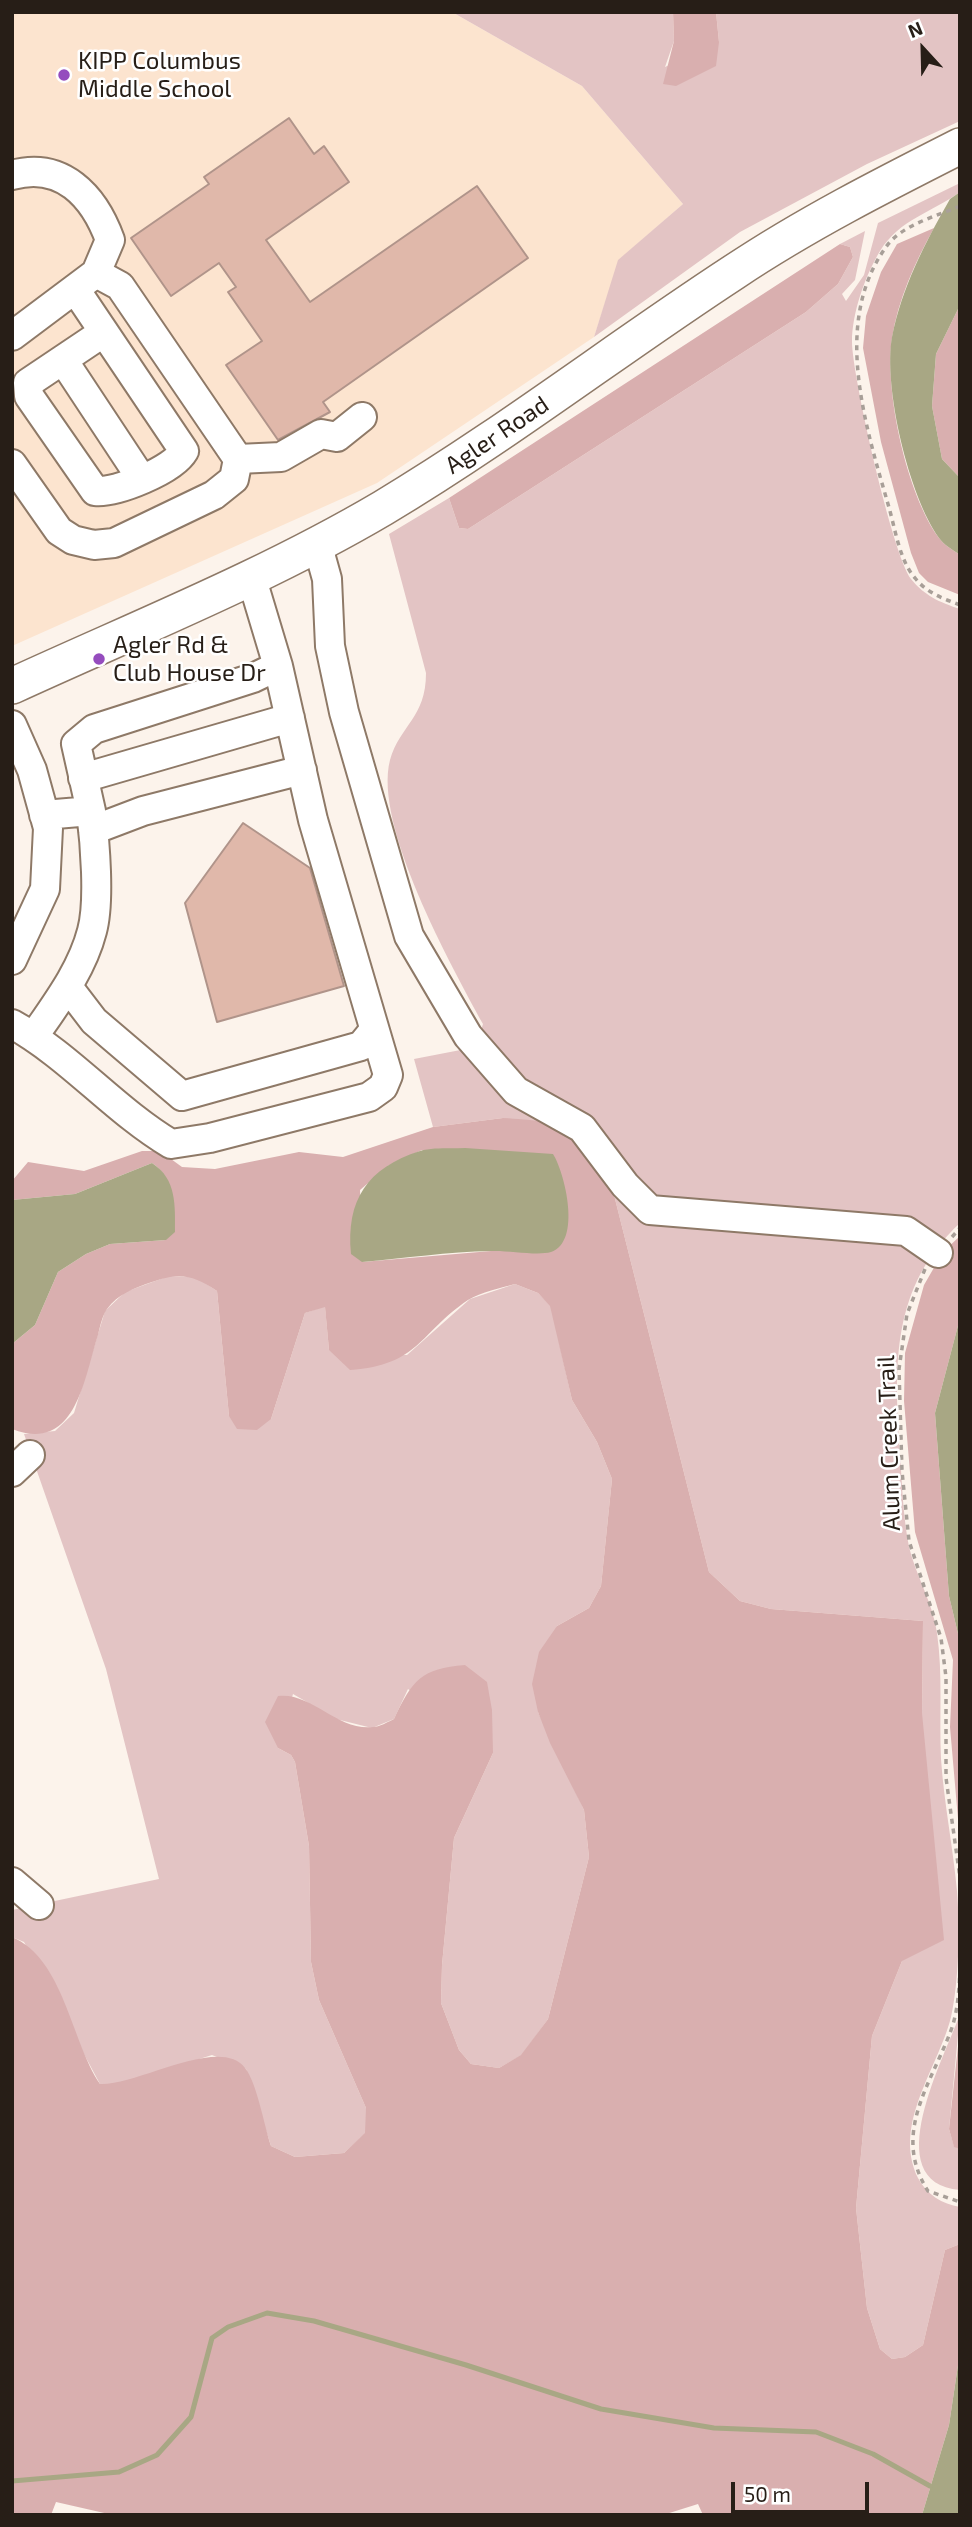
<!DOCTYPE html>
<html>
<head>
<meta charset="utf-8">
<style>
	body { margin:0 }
	#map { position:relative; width:972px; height:2527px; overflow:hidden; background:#fcf3eb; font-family:"Exo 2",sans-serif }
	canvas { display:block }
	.frame { position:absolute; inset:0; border:14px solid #271e17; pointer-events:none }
	.north { position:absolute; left:888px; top:14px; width:70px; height:70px; -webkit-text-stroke:5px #fff; paint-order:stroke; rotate:338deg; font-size:19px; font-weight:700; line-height:28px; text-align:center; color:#271e17 }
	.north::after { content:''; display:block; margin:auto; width:24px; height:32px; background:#271e17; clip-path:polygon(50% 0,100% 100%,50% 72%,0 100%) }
	.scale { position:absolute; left:731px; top:2482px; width:138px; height:32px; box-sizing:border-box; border:4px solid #271e17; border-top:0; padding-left:9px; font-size:21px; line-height:24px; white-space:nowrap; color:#271e17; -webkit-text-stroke:5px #fff; paint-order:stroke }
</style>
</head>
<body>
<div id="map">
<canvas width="972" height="2527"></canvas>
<div class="frame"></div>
<div class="north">N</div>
<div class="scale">50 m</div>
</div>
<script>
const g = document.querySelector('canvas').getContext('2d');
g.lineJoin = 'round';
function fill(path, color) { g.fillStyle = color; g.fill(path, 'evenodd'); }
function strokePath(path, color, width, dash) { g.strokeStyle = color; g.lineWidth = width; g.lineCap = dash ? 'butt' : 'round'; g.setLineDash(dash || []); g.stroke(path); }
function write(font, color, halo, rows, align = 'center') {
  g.font = font + ' "Exo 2",sans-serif'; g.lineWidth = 5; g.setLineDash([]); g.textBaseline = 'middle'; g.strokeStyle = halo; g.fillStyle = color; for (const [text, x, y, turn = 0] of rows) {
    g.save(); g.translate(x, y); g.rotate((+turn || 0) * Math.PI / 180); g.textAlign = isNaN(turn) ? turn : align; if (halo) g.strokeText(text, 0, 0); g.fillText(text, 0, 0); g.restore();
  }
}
fill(new Path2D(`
	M 12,12 L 452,12 L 582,86 L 683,204 L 619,260 L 594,337 L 377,483 L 12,646 Z`), '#fce4cf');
fill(new Path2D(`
	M 452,12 L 673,12 L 674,41 L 665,67 L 719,42 L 716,12 L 960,12 L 960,121 L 867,164 L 740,232 L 594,337 L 618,260 L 683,204 L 582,86 Z
	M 960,183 L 960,192 C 931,213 900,219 880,251 C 865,276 852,313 852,342 C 852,375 893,557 911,579 C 925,596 939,602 960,609 L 960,1223 C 891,1287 894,1365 900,1453 C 902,1484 903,1516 909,1547 C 916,1576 933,1603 937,1633 C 943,1675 939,1717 941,1759 C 944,1803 953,1847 957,1891 C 960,1927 959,1982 951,2017 C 938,2069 892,2124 918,2178 C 927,2195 942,2204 960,2207 L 960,2244 L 945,2250 L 923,2345 L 905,2357 L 892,2359 L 880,2349 L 867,2308 L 856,2208 L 872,2036 L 902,1961 L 922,1713 L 923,1621 L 771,1609 L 740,1601 L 709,1572 L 609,1175 L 503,1118 L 433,1127 L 414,1059 L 476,1047 L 483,1024 C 451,965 373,825 390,760 C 400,725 426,718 426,673 L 389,534 L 449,498 L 459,528 L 468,529 L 806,312 L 838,284 L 853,257 L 850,247 L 840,244 L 865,231 L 855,280 L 842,294 L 846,301 L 864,275 L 878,223 Z
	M 169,1276 L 196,1277 L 217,1291 L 229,1416 L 271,1419 L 305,1313 L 325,1306 L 329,1350 L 407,1355 L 470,1299 L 515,1284 L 538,1293 L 551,1306 L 572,1400 L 597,1442 L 612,1479 L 601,1586 L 589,1608 L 557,1626 L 538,1712 L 584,1810 L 589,1857 L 548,2019 L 522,2055 L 499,2068 L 471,2064 L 459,2050 L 441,2003 L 442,1965 L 454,1838 L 493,1753 L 408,1689 L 394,1719 L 372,1728 L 336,1719 L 293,1694 L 278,1748 L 291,1755 L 295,1762 L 309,1846 L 311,1962 L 319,2000 L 366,2108 L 366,2133 L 344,2153 L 295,2157 L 271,2146 L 246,2069 L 212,2055 L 117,2085 L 100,2084 L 24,1942 L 12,1937 L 12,1910 L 159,1879 L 106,1669 L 24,1434 L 55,1431 L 74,1413 L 105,1311 L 125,1292 Z
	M 960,2014 L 949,2129 L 954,2146 L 960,2149 L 960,2190 C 876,2183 945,2057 960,2014 Z`), '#e3c4c4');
fill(new Path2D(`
	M 673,12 L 716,12 L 719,42 L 716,66 L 676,86 L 663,84 L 674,41 Z
	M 934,228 C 915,262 898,300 892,338 C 884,391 907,495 939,538 C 944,545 953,550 960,555 L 960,595 L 928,582 L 919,573 L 911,553 L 881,442 L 863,348 L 866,316 L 881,272 L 897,244 Z
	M 840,244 L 850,247 L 853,257 L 838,284 L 806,312 L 468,529 L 459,528 L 449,498 Z
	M 960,305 L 960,478 L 942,459 L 932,406 L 936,354 Z
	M 503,1118 C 562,1122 577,1122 609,1175 L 709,1572 L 740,1601 L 771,1609 L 923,1621 L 922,1713 L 944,1940 L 902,1961 L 872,2036 L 856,2208 L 867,2308 L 880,2349 L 892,2359 L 905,2357 L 923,2345 L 945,2250 L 960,2244 L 960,2352 L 949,2425 L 922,2515 L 703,2515 L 698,2504 L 663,2515 L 113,2515 L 56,2502 L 51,2515 L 12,2515 L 12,1937 C 64,1959 71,2041 100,2084 C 137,2086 220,2035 245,2068 C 257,2083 264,2125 271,2146 L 295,2157 L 344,2153 L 365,2133 L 366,2108 L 319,2000 L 311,1962 L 309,1846 L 295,1762 L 291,1755 L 278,1748 L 265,1722 L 278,1696 C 312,1692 337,1731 373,1727 C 379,1727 388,1722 394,1719 C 413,1679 421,1669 465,1665 L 487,1682 L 492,1710 L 493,1753 L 454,1838 L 442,1965 L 441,2003 L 459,2050 L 471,2064 L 499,2068 L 521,2055 L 548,2019 L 589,1857 L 584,1810 L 550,1743 L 538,1712 L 532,1684 L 539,1652 L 557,1626 L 589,1608 L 601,1586 L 612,1479 L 597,1442 L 572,1400 L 550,1306 L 538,1293 L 515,1284 C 501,1288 481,1292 468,1300 C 419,1333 420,1365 350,1370 L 329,1350 L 325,1307 L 305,1313 L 271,1419 L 257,1430 L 237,1429 L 229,1416 L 217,1291 C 193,1275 180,1272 152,1282 C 134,1288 118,1294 107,1309 C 102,1316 100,1327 98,1335 C 84,1378 76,1454 12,1429 L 12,1344 L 35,1325 L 58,1272 L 86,1254 L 110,1244 L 166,1240 C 167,1213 178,1179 152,1163 L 75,1194 L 12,1200 L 12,1181 L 28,1162 L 84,1171 L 142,1151 L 160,1151 L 182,1167 L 215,1169 L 299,1152 L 343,1157 L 433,1127 ZM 422,1150 L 551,1251 L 491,1251 L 362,1262 L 360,1190 L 388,1166 Z
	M 960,1236 L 960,1318 L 935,1413 L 949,1596 L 960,1642 L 960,1842 L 950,1727 L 953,1660 L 915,1532 L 904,1401 L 905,1353 L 924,1285 L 943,1252 Z
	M 960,2028 L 960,2149 L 954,2147 L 949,2129 Z`), '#d9afaf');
fill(new Path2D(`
	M 960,192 L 960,305 L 936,354 L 932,406 L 942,459 L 960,478 L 960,555 C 953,550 944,545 939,538 C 909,496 883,387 892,337 C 902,287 925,243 950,199 Z
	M 465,1148 L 553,1154 C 565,1173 582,1242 551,1252 C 537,1256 507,1250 491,1251 C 448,1252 405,1258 362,1262 L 351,1254 C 346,1200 367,1168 420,1151 C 434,1147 451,1149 465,1148 Z
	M 152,1163 C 177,1179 175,1206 175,1232 L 166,1240 L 110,1244 L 86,1254 L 58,1272 L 35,1325 L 12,1344 L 12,1200 L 75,1194 Z
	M 960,1318 L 960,1642 L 949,1596 L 935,1413 Z
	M 960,2352 L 960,2515 L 922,2515 L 949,2425 Z`), '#a8a784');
strokePath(new Path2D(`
	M 12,2481 L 119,2472 L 157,2455 L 191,2417 L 212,2338 L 228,2327 L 267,2313 L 314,2321 L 466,2365 L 601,2409 L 714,2428 L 816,2432 L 873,2454 L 930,2486`), '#a8a784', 5);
const building = new Path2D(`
	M 289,118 L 314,154 L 324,146 L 349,182 L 266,240 L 310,302 L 477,186 L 528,258 L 323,402 L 330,412 L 278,440 L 226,365 L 262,341 L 228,292 L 236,287 L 219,263 L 171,296 L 131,238 L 209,184 L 204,177 Z
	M 243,823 L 310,868 L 344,986 L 217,1022 L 185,903 Z`);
fill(building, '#e0b8aa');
strokePath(building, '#b0948a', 2);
const minor = new Path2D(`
	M 12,175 C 62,161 94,196 110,240 L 96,273 L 12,336
	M 75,289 L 184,451 C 173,470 117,493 95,491 L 29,396 L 28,383 L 104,332
	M 63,360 L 141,478
	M 238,459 L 281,457 L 321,434 L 337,437 L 362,417
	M 12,464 L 59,531 L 73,540 L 94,545 L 114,543 L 214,495 L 234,479 L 238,459 L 120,286 L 96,273
	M 317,543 L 327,579 L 330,646 L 344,712 L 409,936 L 468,1036 L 516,1091 L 582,1128 L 625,1185 L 650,1210 L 906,1231 L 938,1253
	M 12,725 L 32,770 L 48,828 L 45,889 L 12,960
	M 83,778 L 290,718
	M 44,815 L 91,811 L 76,744 L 94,729 L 253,678 L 278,666
	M 93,830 L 143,811 L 302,770
	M 68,987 L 94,1021 L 182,1096 L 361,1046 L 374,1030
	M 12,1024 C 70,1056 114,1110 171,1144 L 210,1138 L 369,1097 L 383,1087 L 388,1075 L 313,820 L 278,666 L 251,576
	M 34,1036 C 56,1004 82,970 92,931 C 100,902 95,842 91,811
	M 12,1472 L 30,1455
	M 12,1882 L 39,1905`);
const major = new Path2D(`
	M 12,686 C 136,629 266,577 383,508 C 505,435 616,349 734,272 C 806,224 883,185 960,146`);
strokePath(minor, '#8e7967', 32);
strokePath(major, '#8e7967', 38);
strokePath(new Path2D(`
	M 960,206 C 937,216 901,225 886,247 C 832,322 865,424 888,504 C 895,527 899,560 915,578 C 927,593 942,598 960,605
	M 952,1237 L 960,1228
	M 925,1269 L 907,1314 L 899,1369 L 902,1471 L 909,1541 L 941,1638 L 946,1677 L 946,1778 L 960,1878
	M 960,1968 C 959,1990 958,2013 950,2033 C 929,2087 892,2135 928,2191 L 960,2202`), '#a89f98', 3.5, [5, 5]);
strokePath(minor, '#fff', 28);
strokePath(major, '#fff', 35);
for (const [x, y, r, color] of [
	[64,75,7,"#954cbe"],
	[99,659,7,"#954cbe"]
]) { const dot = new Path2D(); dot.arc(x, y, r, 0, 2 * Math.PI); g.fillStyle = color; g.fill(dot); strokePath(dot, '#fff', 2.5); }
write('24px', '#271e17', '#fff', [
	["KIPP Columbus",78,61],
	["Middle School",78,89],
	["Agler Rd &",113,645],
	["Club House Dr",113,673]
], 'left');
write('24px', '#271e17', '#fff', [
	["Agler Road",497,435,-34],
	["Alum Creek Trail",889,1443,-92]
]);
</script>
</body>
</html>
